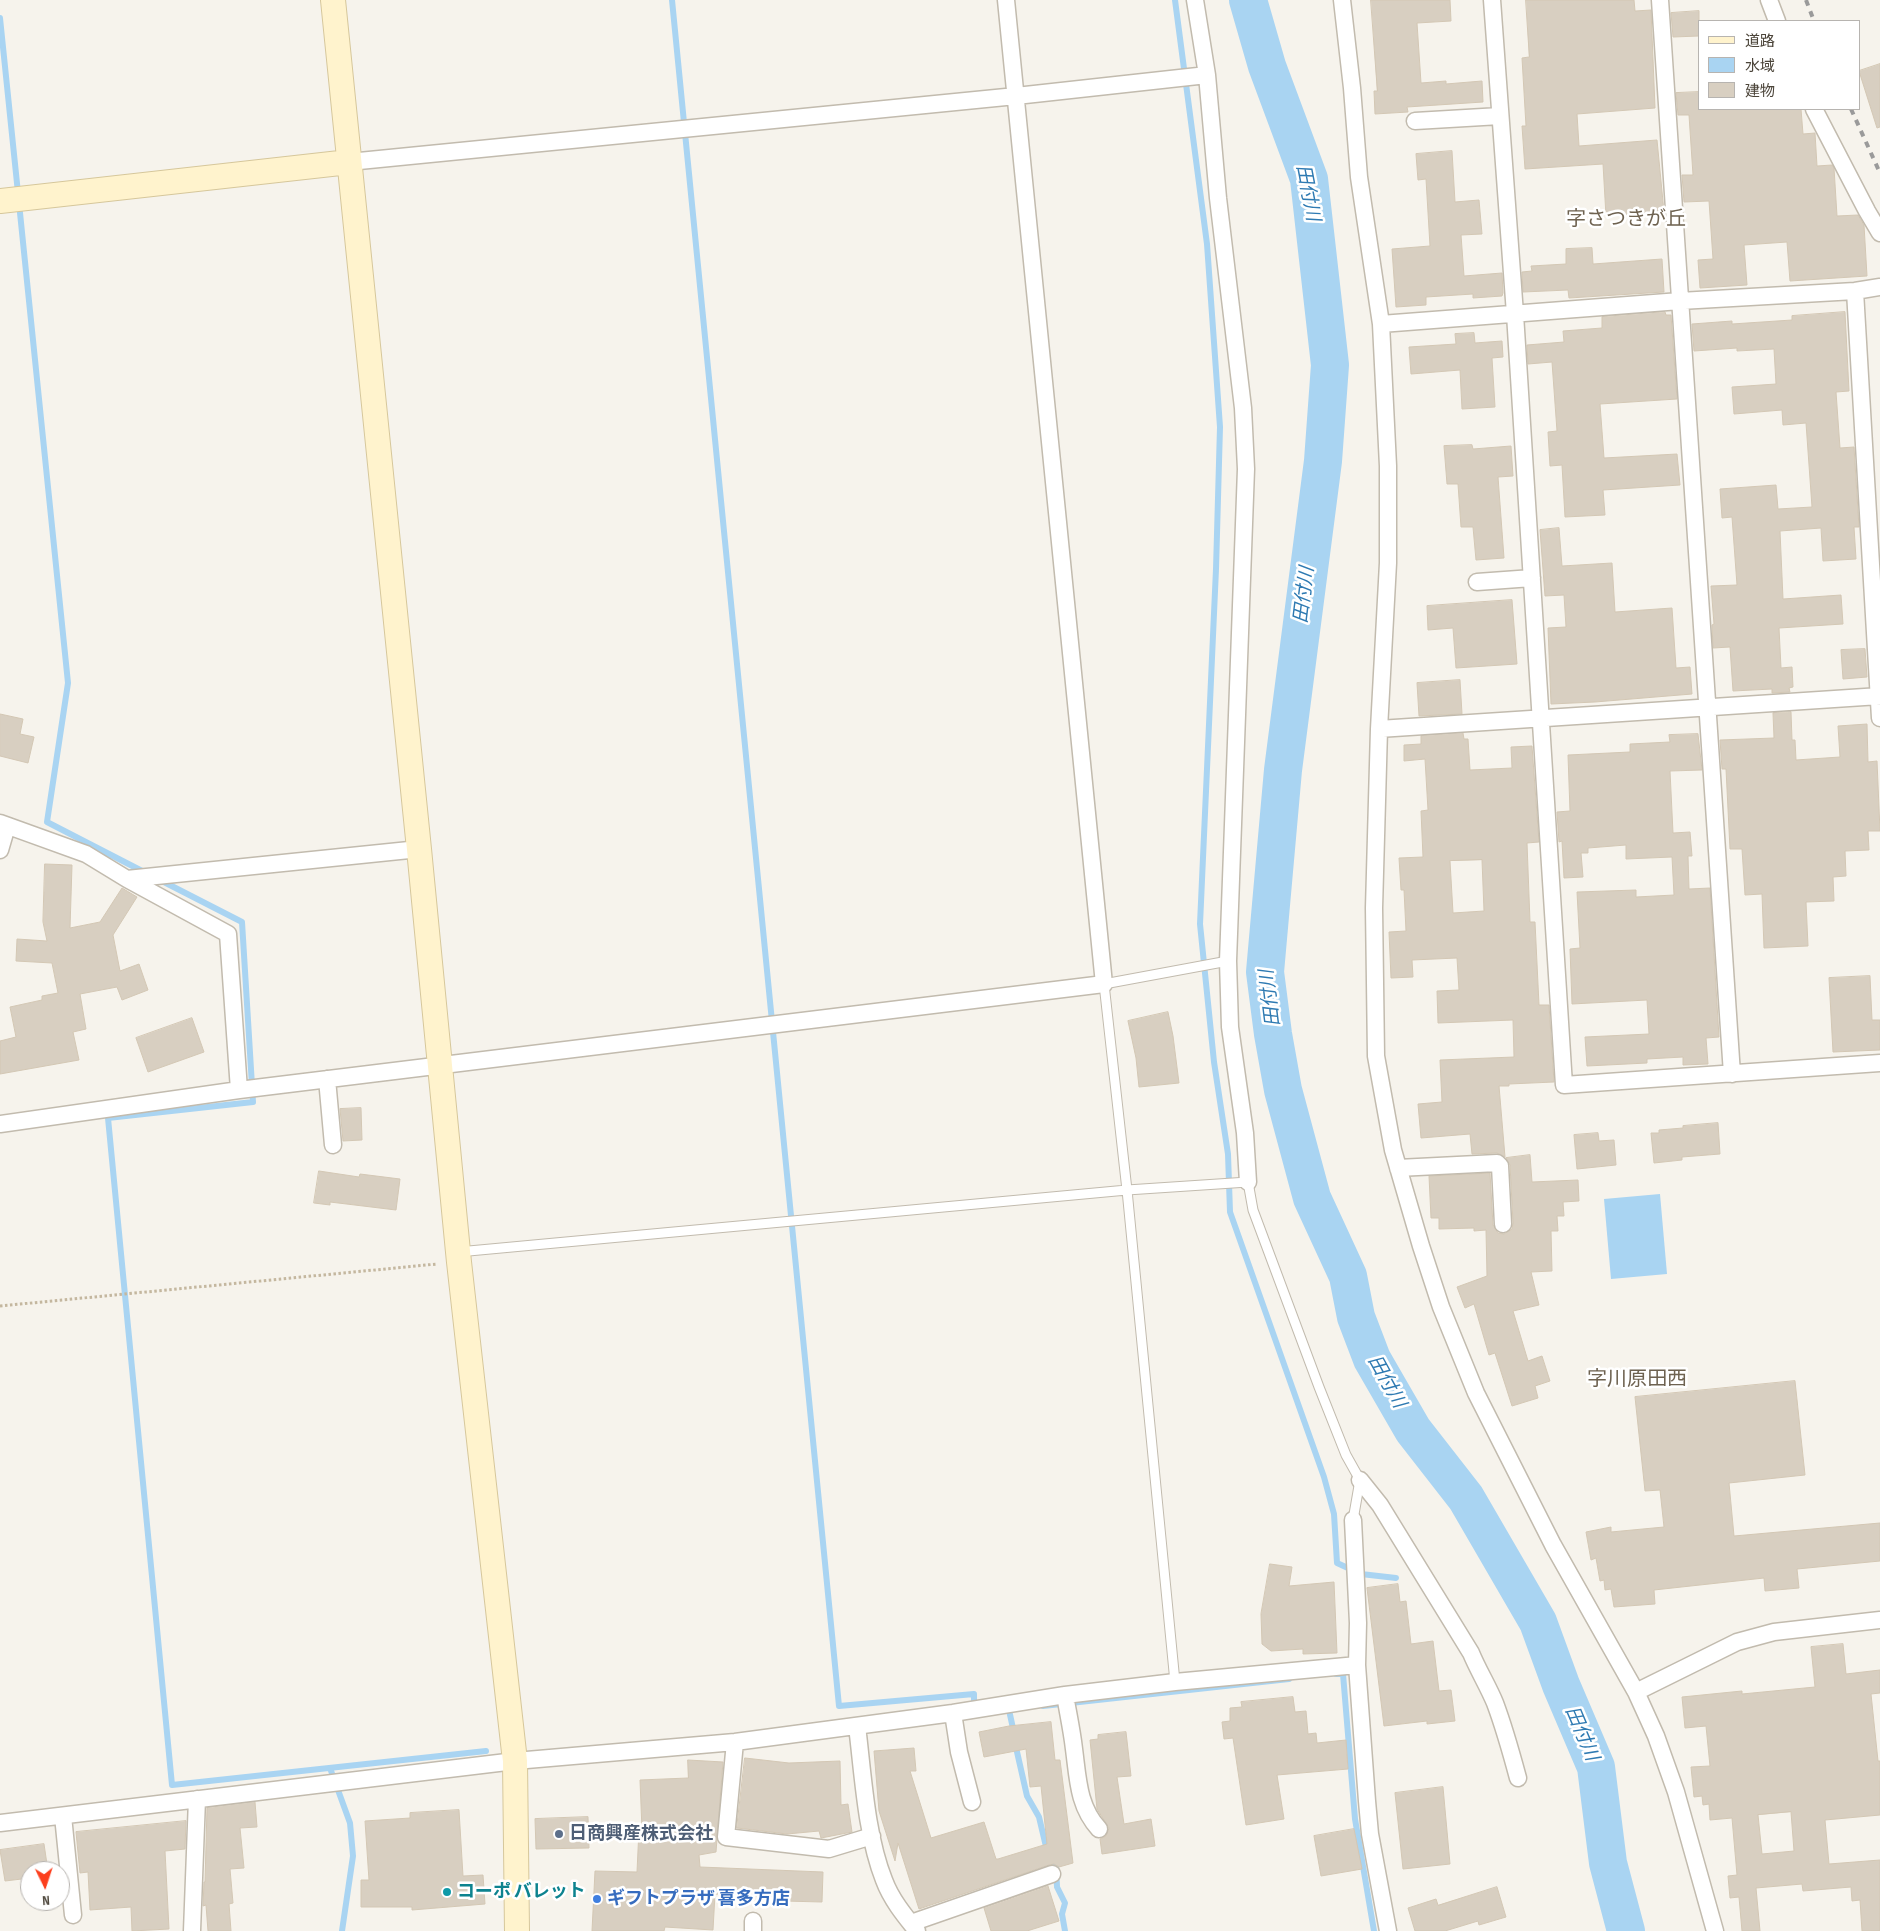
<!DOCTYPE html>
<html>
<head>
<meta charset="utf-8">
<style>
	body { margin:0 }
	#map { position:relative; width:1880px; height:1931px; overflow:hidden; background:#f6f3ec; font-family:"Sofia Sans Condensed","Noto Sans JP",sans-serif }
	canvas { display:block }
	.legend { position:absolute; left:1698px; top:20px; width:162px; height:90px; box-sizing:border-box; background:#fff; border:1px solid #b7b4b0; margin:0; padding:6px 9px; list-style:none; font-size:15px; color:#4b4439 }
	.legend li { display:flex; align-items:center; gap:10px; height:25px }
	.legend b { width:25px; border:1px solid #b7b4b0 }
	.north { position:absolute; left:20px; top:1861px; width:50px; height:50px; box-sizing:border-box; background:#fff; border:1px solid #b7b4b0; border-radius:50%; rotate:176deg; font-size:14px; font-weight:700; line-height:20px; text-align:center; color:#4b4439 }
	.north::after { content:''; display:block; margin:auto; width:18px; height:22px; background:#fc3f1d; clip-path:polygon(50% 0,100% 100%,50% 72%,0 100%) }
</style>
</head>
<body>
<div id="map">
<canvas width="1880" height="1931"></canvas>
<ul class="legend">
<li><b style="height:6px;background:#fff3cd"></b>道路</li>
<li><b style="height:14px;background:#a9d4f2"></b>水域</li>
<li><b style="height:14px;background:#d8cfc1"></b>建物</li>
</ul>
<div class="north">N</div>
</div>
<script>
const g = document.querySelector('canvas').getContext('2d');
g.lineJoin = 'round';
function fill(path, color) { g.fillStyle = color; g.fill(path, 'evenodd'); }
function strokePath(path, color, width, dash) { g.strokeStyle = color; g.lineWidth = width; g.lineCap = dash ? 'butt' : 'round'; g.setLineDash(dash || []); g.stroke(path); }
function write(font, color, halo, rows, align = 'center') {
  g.font = font + ' "Sofia Sans Condensed","Noto Sans JP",sans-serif'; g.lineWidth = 5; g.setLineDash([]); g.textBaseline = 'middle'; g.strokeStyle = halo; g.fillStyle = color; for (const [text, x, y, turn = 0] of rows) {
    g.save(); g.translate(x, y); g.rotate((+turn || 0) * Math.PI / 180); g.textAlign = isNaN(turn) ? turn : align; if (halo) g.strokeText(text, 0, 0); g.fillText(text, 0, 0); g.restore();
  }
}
fill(new Path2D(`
	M 1660,1194 L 1667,1274 L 1611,1279 L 1604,1199 Z`), '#a9d4f2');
strokePath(new Path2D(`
	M 672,0 L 839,1706 L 974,1694 L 974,1708
	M 1175,0 L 1207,244 L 1220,427 L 1216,569 L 1200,924 L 1214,1062 L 1228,1154 L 1230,1212 L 1324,1477 L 1334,1514 L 1337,1563 L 1361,1574 L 1396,1578
	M 0,18 L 18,193
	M 19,203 L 68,683 L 47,822 L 146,873
	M 160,880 L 242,922 L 253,1102 L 108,1118 L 172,1785 L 486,1751
	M 1336,1674 L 1343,1674 L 1355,1819 L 1374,1931
	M 1043,1706 L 1289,1679
	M 1009,1710 L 1014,1733
	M 1015,1743 L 1027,1796 L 1039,1817 L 1048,1855 L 1056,1866 L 1057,1887 L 1065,1903 L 1062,1914 L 1065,1931
	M 330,1768 L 350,1823 L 353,1856 L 342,1931`), '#a9d4f2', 6);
strokePath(new Path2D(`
	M 1248,0 L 1267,66 L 1309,179 L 1330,365 L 1323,461 L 1283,770 L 1265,972 L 1273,1034 L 1283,1090 L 1312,1198 L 1348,1276 L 1356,1317 L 1372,1359 L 1413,1430 L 1466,1498 L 1538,1622 L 1561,1685 L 1596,1767 L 1608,1863 L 1626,1931`), '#a9d4f2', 38);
const building = new Path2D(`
	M 1371,0 L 1450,0 L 1451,21 L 1417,23 L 1421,83 L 1446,81 L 1446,84 L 1482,81 L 1483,102 L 1407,107 L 1408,112 L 1375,114 L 1374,91 L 1377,91 Z
	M 1526,0 L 1634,0 L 1635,11 L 1651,10 L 1655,108 L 1577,114 L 1579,146 L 1657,140 L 1664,212 L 1606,216 L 1603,164 L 1525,169 L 1522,126 L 1526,126 L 1522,58 L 1529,57 Z
	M 1699,11 L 1699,36 L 1673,37 L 1671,13 Z
	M 1880,64 L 1880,127 L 1877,128 L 1859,71 Z
	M 1699,92 L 1699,109 L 1801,109 L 1803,134 L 1815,133 L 1817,166 L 1832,165 L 1834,168 L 1837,216 L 1858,215 L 1864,225 L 1867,276 L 1790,281 L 1787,242 L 1744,245 L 1747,285 L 1700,288 L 1698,260 L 1713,259 L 1709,201 L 1684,202 L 1682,175 L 1693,175 L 1689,115 L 1678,115 L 1676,93 Z
	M 1452,151 L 1455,202 L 1479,200 L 1482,234 L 1461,235 L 1464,276 L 1502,273 L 1503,293 L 1502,296 L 1473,298 L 1473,294 L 1426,297 L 1426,305 L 1396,307 L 1392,249 L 1430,246 L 1426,179 L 1418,180 L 1416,154 Z
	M 1592,248 L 1593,264 L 1662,259 L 1664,292 L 1569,298 L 1568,290 L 1523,292 L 1522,272 L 1532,271 L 1531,266 L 1566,264 L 1566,249 Z
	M 1665,312 L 1666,315 L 1671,315 L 1677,399 L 1600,404 L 1604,458 L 1677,454 L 1680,485 L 1603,490 L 1605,515 L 1565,517 L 1562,465 L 1550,466 L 1548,432 L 1557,431 L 1552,362 L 1528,364 L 1527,345 L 1564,342 L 1563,331 L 1602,328 L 1602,317 Z
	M 1845,312 L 1849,391 L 1836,392 L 1840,448 L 1854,447 L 1859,527 L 1854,527 L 1856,559 L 1823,561 L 1821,528 L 1780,531 L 1783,599 L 1841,595 L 1843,624 L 1779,628 L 1781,668 L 1792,667 L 1793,687 L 1789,688 L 1790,692 L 1772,693 L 1772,689 L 1733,691 L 1730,647 L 1713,648 L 1712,625 L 1714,624 L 1711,586 L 1737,585 L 1732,517 L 1722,518 L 1720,489 L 1776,485 L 1778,509 L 1812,507 L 1806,423 L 1783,425 L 1782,410 L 1734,414 L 1732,387 L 1776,384 L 1774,349 L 1737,351 L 1737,348 L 1694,351 L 1692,324 L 1732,321 L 1732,324 L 1792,320 L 1792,316 Z
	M 1474,333 L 1475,343 L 1502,341 L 1503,357 L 1492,358 L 1495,407 L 1462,409 L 1460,370 L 1411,374 L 1409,347 L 1456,344 L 1455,334 Z
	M 1472,445 L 1473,449 L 1511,446 L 1513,476 L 1498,477 L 1504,558 L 1476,560 L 1473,527 L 1461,527 L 1458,484 L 1447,484 L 1444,446 Z
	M 1559,528 L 1562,566 L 1612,563 L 1615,612 L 1672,608 L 1676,668 L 1690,667 L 1692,694 L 1595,702 L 1551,704 L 1548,628 L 1566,627 L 1564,595 L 1545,596 L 1540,530 Z
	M 1512,600 L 1517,664 L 1456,668 L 1453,628 L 1428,630 L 1427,606 Z
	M 1865,649 L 1867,677 L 1843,679 L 1841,650 Z
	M 1460,680 L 1462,714 L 1419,716 L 1417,683 Z
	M 1791,712 L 1792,740 L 1795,740 L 1796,760 L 1840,757 L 1838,726 L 1867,724 L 1868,762 L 1877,761 L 1880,831 L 1868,831 L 1869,850 L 1845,851 L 1846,876 L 1833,877 L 1834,901 L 1806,902 L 1808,946 L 1764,948 L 1762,894 L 1745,895 L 1742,849 L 1730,849 L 1726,769 L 1722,769 L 1720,740 L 1774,738 L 1773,713 Z
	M 0,714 L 23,719 L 20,734 L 34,737 L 28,763 L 0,756 Z
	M 1463,733 L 1464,739 L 1468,739 L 1470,770 L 1512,768 L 1511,747 L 1532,746 L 1539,842 L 1527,843 L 1530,922 L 1535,922 L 1539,1005 L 1549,1005 L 1554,1082 L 1509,1084 L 1509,1086 L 1499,1086 L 1505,1157 L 1497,1153 L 1472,1154 L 1470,1134 L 1421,1138 L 1418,1104 L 1442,1102 L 1440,1060 L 1514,1057 L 1513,1020 L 1438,1023 L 1437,991 L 1459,990 L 1457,958 L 1412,960 L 1413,977 L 1391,978 L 1389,932 L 1406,931 L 1404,890 L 1401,890 L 1399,858 L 1423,857 L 1421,811 L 1428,810 L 1425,759 L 1404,761 L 1404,745 L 1421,744 L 1421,736 ZM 1482,860 L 1484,911 L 1453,913 L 1450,861 Z
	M 1698,734 L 1702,770 L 1670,771 L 1673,833 L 1690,832 L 1692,856 L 1688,856 L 1689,889 L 1710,888 L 1719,1037 L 1706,1038 L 1708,1064 L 1683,1065 L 1683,1057 L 1647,1059 L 1647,1063 L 1587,1066 L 1585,1037 L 1649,1034 L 1647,1000 L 1572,1004 L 1570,949 L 1580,948 L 1577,892 L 1636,890 L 1636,897 L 1674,895 L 1672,857 L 1626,859 L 1626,845 L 1588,848 L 1588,853 L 1581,853 L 1583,877 L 1564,878 L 1562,841 L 1559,842 L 1557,812 L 1570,811 L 1568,755 L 1630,752 L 1630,744 L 1670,742 L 1669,735 Z
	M 45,864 L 72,865 L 70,928 L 100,922 L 122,888 L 137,897 L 113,935 L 120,971 L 139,964 L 148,990 L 122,1000 L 117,987 L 80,994 L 86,1029 L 73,1032 L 79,1060 L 0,1074 L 0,1041 L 16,1037 L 10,1007 L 42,1000 L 42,996 L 58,993 L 52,963 L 16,961 L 17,939 L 47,941 L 43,922 Z
	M 1870,976 L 1872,1020 L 1880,1020 L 1880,1050 L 1833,1052 L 1829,978 Z
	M 1168,1012 L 1173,1036 L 1179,1083 L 1139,1087 L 1136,1058 L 1128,1021 Z
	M 192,1018 L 204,1052 L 148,1072 L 136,1038 Z
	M 361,1108 L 362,1140 L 343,1141 L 340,1109 Z
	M 1718,1123 L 1720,1154 L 1682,1157 L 1682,1160 L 1654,1163 L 1651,1133 L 1659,1133 L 1659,1130 L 1683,1128 L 1683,1126 Z
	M 1598,1133 L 1599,1141 L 1614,1140 L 1616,1165 L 1577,1169 L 1574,1135 Z
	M 1530,1155 L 1532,1182 L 1578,1180 L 1579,1201 L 1563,1202 L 1564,1216 L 1557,1216 L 1558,1231 L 1551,1231 L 1552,1271 L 1531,1272 L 1539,1305 L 1513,1311 L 1528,1361 L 1542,1356 L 1550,1381 L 1535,1386 L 1538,1398 L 1512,1406 L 1495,1353 L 1489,1355 L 1474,1304 L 1465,1308 L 1457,1287 L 1487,1276 L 1486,1230 L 1474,1231 L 1474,1228 L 1439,1229 L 1439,1218 L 1431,1218 L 1429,1176 L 1490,1173 L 1493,1225 L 1498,1233 L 1504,1234 L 1512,1229 L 1513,1223 L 1510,1165 L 1506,1158 Z
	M 319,1171 L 359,1177 L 360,1174 L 400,1179 L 396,1210 L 330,1202 L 330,1205 L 314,1203 Z
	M 1795,1381 L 1805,1475 L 1729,1483 L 1734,1536 L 1880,1523 L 1880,1561 L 1797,1569 L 1799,1588 L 1765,1591 L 1764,1578 L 1654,1590 L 1655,1604 L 1614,1607 L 1611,1589 L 1605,1590 L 1604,1580 L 1600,1581 L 1596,1558 L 1591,1560 L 1586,1532 L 1611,1527 L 1611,1532 L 1664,1527 L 1660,1490 L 1645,1491 L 1635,1397 Z
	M 1270,1564 L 1292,1567 L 1289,1586 L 1334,1582 L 1337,1653 L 1303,1654 L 1303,1649 L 1271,1651 L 1262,1644 L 1261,1614 Z
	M 1398,1584 L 1400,1602 L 1406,1601 L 1411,1644 L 1433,1641 L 1439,1691 L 1451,1690 L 1455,1721 L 1427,1724 L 1427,1721 L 1384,1726 L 1367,1588 Z
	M 1843,1644 L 1846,1674 L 1880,1670 L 1880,1693 L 1871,1694 L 1878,1761 L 1880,1761 L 1880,1815 L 1825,1820 L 1829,1864 L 1880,1860 L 1880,1931 L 1862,1931 L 1860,1900 L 1852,1901 L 1851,1887 L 1803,1891 L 1802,1884 L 1756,1888 L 1760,1931 L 1742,1931 L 1739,1897 L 1730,1898 L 1728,1876 L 1737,1875 L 1732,1818 L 1710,1820 L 1709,1804 L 1703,1805 L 1702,1796 L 1694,1797 L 1691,1767 L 1710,1766 L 1706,1726 L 1685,1728 L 1682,1697 L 1742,1691 L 1742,1694 L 1815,1687 L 1811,1647 ZM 1791,1812 L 1794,1851 L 1762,1854 L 1758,1815 Z
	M 1293,1697 L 1295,1712 L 1306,1711 L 1308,1734 L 1316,1733 L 1317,1743 L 1346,1740 L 1348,1769 L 1277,1775 L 1284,1819 L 1246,1825 L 1233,1738 L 1224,1739 L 1222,1722 L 1230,1721 L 1230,1708 L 1242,1707 L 1241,1702 Z
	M 1051,1722 L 1055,1760 L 1060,1760 L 1073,1863 L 1059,1867 L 1054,1864 L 1049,1865 L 919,1909 L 898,1843 L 895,1861 L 879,1811 L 874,1751 L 914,1748 L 916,1771 L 910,1771 L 931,1838 L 984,1822 L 996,1859 L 998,1859 L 1047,1844 L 1041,1786 L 1030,1787 L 1026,1749 L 984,1757 L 979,1732 L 1009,1726 Z
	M 1126,1732 L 1131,1776 L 1117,1777 L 1124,1824 L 1151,1819 L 1155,1846 L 1102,1854 L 1100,1839 L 1106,1836 L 1109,1828 L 1097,1809 L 1090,1740 L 1098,1739 L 1098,1735 Z
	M 745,1758 L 789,1763 L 840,1761 L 841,1805 L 848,1804 L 852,1832 L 821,1838 L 819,1831 L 787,1834 L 737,1828 Z
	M 688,1760 L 723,1762 L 716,1852 L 699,1855 L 700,1867 L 823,1872 L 822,1902 L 784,1901 L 784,1897 L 715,1894 L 713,1930 L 665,1927 L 664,1931 L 592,1931 L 595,1871 L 637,1872 L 639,1829 L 642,1830 L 640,1780 L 688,1778 Z
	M 1443,1787 L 1450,1864 L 1403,1869 L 1395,1793 Z
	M 255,1802 L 257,1827 L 240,1828 L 244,1868 L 230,1869 L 233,1903 L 229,1904 L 231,1931 L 208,1931 L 206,1905 L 203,1906 L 204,1882 L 205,1882 L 207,1808 Z
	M 459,1810 L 463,1876 L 483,1875 L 485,1904 L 412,1910 L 412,1907 L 361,1907 L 361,1880 L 369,1880 L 365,1821 L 410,1818 L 410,1813 Z
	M 588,1817 L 589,1848 L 536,1849 L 535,1819 Z
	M 186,1821 L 185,1849 L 165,1851 L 169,1929 L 132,1931 L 131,1907 L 90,1910 L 88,1872 L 80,1873 L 76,1832 Z
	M 1354,1829 L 1362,1869 L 1321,1876 L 1314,1836 Z
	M 44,1844 L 48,1871 L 30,1871 L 30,1878 L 5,1881 L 0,1850 Z
	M 1048,1886 L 1059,1921 L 1027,1931 L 991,1931 L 984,1908 Z
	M 1497,1887 L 1506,1917 L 1479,1925 L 1478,1921 L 1445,1931 L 1415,1931 L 1408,1908 L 1436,1899 L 1438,1905 Z`);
fill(building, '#d8cfc1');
strokePath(building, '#d3c7b4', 1);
const lane = new Path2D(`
	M 458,1252 L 1127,1190 L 1248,1182 L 1253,1210 L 1319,1387 L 1346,1455 L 1360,1480 L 1353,1520
	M 1175,1682 L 1127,1190 L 1104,984 L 1228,961`);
const street = new Path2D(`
	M 1195,0 L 1207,75 L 1218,198 L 1243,408 L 1246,469 L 1228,961 L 1230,1027 L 1245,1133 L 1248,1182
	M 1342,0 L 1352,88 L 1359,177 L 1381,324 L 1388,466 L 1388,563 L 1379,729 L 1374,908 L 1376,1056 L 1393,1150 L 1421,1246 L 1441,1307 L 1476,1393 L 1553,1545 L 1636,1692 L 1656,1736 L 1676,1792 L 1715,1931
	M 1492,0 L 1515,314 L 1564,1085 L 1880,1063
	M 1660,0 L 1732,1074
	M 1769,0 L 1777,21
	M 1814,109 L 1867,211 L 1880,233
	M 1415,121 L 1500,116
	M 349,162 L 1016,96 L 1207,75
	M 1855,291 L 1880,718
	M 1381,324 L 1680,301 L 1855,291 L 1880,287
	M 1477,582 L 1532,578
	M 1379,729 L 1880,696
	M 0,823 L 86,854 L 127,879 L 228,934 L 239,1090
	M 0,850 L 7,826
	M 127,879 L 419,849
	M 327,1079 L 333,1145
	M 0,1124 L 239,1090 L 1104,984 L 1006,0
	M 1398,1168 L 1497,1163 L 1500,1166 L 1503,1224
	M 1360,1480 L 1380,1505 L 1471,1653 C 1478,1670 1488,1686 1495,1703 C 1504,1727 1511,1752 1518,1778
	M 1353,1520 L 1358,1623 L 1357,1665 L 1367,1801 L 1370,1834 L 1388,1931
	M 1636,1692 L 1737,1642 L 1774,1632 L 1880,1620
	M 1065,1695 C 1068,1713 1072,1731 1074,1749 C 1078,1779 1078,1806 1099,1829
	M 953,1713 L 959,1752 L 972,1802
	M 857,1726 C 863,1774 866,1835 884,1880 C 891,1899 904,1915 917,1931
	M 735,1742 L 726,1837 L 829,1849 L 872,1836
	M 63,1816 L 73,1915
	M 0,1823 L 515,1761 L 735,1742 L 953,1713 L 1065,1695 L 1175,1682 L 1357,1665
	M 911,1923 L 1052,1874
	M 192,1931 L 197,1799
	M 753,1931 L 753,1921`);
const secondary = new Path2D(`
	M 333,0 L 419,849 L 459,1262 L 515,1761 L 517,1931
	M 0,201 L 349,162`);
strokePath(lane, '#c2bbae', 11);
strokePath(street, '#c2bbae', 19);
strokePath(secondary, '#d6c79b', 26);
strokePath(new Path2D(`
	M 0,1306 L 437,1264`), '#c4b79f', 3, [2.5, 2.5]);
strokePath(lane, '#fff', 9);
strokePath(street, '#fff', 16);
strokePath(secondary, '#fff3cd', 24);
strokePath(new Path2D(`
	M 1806,0 L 1814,21
	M 1851,109 L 1880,173`), '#9a9a9a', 4, [6, 6]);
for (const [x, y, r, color] of [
	[559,1834,5,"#5c6f8a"],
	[447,1892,5,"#0f9aa8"],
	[597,1899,5,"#3f7fe0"]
]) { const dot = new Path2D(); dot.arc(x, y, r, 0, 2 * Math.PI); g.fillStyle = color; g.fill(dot); strokePath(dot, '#fff', 2); }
write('bold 18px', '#4e5e75', '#fff', [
	["日商興産株式会社",569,1834]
], 'left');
write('bold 18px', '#0d838f', '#fff', [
	["コーポ バレット",457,1892]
], 'left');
write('bold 18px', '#366cbe', '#fff', [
	["ギフトプラザ 喜多方店",607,1899]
], 'left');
write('italic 19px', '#2e7ab2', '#fff', [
	["田付川",1307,193,79],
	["田付川",1305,595,-83],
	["田付川",1271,998,-97],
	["田付川",1386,1382,61],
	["田付川",1581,1734,67]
]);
write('20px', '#6e6250', '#fff', [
	["字さつきが丘",1626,220],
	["字川原田西",1637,1380]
]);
</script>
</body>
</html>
